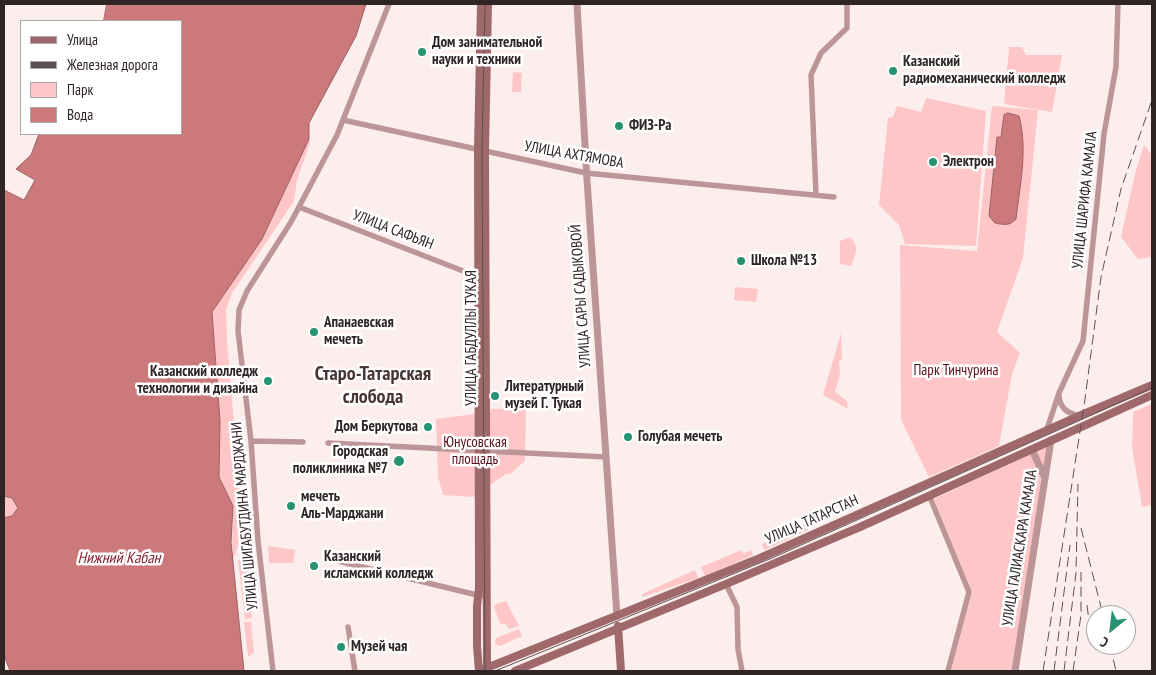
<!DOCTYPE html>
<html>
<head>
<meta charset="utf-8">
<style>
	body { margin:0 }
	#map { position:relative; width:1156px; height:675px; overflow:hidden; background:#fdeeee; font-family:"PT Sans Narrow",sans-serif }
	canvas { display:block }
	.frame { position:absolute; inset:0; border:5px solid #2f2525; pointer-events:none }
	.legend { position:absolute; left:20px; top:20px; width:162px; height:115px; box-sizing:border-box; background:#fff; border:1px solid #aca8a8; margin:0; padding:6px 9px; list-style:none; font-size:15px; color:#2f2525 }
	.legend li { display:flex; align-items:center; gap:10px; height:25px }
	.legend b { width:25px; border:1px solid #aca8a8 }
	.north { position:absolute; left:1086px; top:605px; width:50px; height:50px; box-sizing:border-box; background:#fff; border:1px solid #aca8a8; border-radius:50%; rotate:209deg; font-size:14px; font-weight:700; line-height:20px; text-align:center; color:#2f2525 }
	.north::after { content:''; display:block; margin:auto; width:18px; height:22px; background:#269271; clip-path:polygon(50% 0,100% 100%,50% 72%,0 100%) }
</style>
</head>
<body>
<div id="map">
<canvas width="1156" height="675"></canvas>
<div class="frame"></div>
<ul class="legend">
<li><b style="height:6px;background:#9f686a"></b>Улица</li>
<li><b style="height:6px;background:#5c5151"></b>Железная дорога</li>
<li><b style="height:14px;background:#fec6c7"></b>Парк</li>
<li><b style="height:14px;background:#cc797c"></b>Вода</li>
</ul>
<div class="north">С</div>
</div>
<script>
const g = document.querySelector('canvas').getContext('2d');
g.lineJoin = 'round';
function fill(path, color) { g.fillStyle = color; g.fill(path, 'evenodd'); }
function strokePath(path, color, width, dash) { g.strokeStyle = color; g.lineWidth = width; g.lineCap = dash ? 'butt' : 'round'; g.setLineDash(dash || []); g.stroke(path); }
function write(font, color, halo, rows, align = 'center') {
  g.font = font + ' "PT Sans Narrow",sans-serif'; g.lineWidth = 5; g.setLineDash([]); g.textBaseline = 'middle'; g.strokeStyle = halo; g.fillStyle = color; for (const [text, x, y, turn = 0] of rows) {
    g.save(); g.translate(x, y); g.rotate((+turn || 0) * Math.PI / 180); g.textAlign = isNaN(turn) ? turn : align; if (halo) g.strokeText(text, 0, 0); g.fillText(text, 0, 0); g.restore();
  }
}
fill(new Path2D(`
	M 1009,47 L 1022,47 L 1026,55 L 1062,55 L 1052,112 L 1004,104 Z
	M 513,72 L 522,73 L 521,92 L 512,92 Z
	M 926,98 L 986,111 L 976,246 L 905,244 L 899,225 L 879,205 L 888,118 L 893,117 L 897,106 L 921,112 Z
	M 992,106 L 1038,110 L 1023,258 L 997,332 L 1020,353 L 1012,374 L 999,446 L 929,477 L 901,420 L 900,245 L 977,251 Z
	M 309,139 L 310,143 L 297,180 L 294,201 L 232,293 L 226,309 L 227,340 L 243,529 L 235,555 L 232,557 L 233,506 L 219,477 L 220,421 L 212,312 L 262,239 Z
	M 1144,145 L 1152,155 L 1152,257 L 1138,259 L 1121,237 L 1135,174 Z
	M 850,237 C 860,248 856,253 851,266 L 840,264 L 840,241 Z
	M 735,287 L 758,289 L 756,302 L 734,300 Z
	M 841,333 L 842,359 L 839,361 L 840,374 L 835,392 L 847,401 L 848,409 L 823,395 Z
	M 1152,404 L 1152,505 L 1142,507 L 1132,447 L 1133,412 Z
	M 526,408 L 525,461 L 510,474 L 506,474 L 473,497 L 443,495 L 438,477 L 436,419 L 490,412 L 491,409 Z
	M 1048,446 L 1013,671 L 951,671 L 972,592 L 934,499 Z
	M 4,496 L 12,498 L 18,508 L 12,516 L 4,518 Z
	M 805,524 L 808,530 L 764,550 L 762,544 Z
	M 268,546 L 295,550 L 293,563 L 269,563 Z
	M 742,550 L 743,554 L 751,550 L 753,555 L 705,576 L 701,567 Z
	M 238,560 L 246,560 L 252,618 L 245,619 Z
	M 695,570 L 698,578 L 643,597 L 642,594 Z
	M 506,601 L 519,626 L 509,629 L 505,623 L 501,625 L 494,607 L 496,604 Z
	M 244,622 L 251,622 L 254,653 L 251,654 L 249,657 L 248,656 Z
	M 519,629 L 522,636 L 500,646 L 495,644 L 496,638 Z`), '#fec6c7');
const water = new Path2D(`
	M 107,4 L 366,4 L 356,36 L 309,123 L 309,139 L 262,239 L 212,312 L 220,421 L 219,477 L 233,506 L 231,542 L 244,671 L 10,671 L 4,655 L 4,518 L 12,516 L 18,508 L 12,498 L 4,496 L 4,190 L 24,200 L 35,180 L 16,169 L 31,155 L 39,134 L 181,134 L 181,21 L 104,21 Z
	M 1008,113 L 1019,116 C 1028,149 1020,185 1016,219 C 1009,226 1005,225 995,223 L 989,216 L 997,137 L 1001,137 L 1004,115 Z`);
fill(water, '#cc797c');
strokePath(water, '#9d6062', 1);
strokePath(new Path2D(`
	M 343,120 L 586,173 L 834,197
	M 816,195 L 811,75 L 821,53 L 847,28 L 847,4
	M 299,207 L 481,278
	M 1059,396 C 1060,408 1067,413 1079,416
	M 1047,429 L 1059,393 L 1083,341 L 1104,134 L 1116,67 L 1118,4
	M 251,441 L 303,442
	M 328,443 L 606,457
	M 929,495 L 969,592 L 948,671
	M 338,561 L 481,596
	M 726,584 L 737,607 L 738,649 L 742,671
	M 348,627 L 355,671
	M 273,671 L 258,541 L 251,441 L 238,331 L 239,310 L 247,291 L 291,222 L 337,135 L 389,4`), '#bc9596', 5.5);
strokePath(new Path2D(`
	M 577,4 L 587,180 L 617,616
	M 1035,448 L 1033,452 L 1045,478
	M 1015,671 L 1051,440`), '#bc9596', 7);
strokePath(new Path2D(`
	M 618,626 L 621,671
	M 479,671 L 760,558 L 1079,416 L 1152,385
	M 479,671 L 477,646 L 477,606 L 479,588 L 478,149 L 481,4
	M 487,671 L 485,150 L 488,4
	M 515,671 L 726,584 L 860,527 L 1152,395`), '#9f686a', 8);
strokePath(new Path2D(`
	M 485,671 L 482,149 L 485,4
	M 495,671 L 772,558 L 1152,388`), '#5c5151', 1);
strokePath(new Path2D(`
	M 1081,528 L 1103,615
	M 1087,605 L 1090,629
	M 1110,645 L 1116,671
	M 1043,671 L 1085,399 L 1101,277 L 1121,189 L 1152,100
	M 1054,671 L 1070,545
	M 1064,671 L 1076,573 L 1078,484
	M 1073,671 L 1081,615 L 1081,572
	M 1084,671 L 1084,670`), '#5c5151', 1, [10, 5]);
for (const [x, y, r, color] of [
	[422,52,5,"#269271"],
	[893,71,5,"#269271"],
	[619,126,5,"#269271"],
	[933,162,5,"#269271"],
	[741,261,5,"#269271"],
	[314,332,5,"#269271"],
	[268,381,5,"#269271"],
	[495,396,5,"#269271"],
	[428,427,5,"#269271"],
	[628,437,5,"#269271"],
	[399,461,6,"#269271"],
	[291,506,5,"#269271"],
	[314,566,5,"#269271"],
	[341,647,5,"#269271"]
]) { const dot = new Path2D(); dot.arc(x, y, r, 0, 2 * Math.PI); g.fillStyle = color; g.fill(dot); strokePath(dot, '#fff', 2); }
write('bold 15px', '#2f2525', '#fff', [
	["Дом занимательной",432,43],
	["науки и техники",432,60],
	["Казанский",903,62],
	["радиомеханический колледж",903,79],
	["ФИЗ-Ра",629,126],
	["Электрон",943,162],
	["Школа №13",751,261],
	["Апанаевская",324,323],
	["мечеть",324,340],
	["Казанский колледж",258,372,"right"],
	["технологии и дизайна",258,389,"right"],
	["Литературный",505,387],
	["музей Г. Тукая",505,404],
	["Дом Беркутова",418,427,"right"],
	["Голубая мечеть",638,437],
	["Городская",388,452,"right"],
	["поликлиника №7",388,469,"right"],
	["мечеть",301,497],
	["Аль-Марджани",301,514],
	["Казанский",324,557],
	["исламский колледж",324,574],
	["Музей чая",351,647]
], 'left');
write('15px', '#2f2525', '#fff', [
	["УЛИЦА АХТЯМОВА",574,155,10],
	["УЛИЦА ШАРИФА КАМАЛА",1085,200,-84],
	["УЛИЦА САФЬЯН",393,230,21],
	["УЛИЦА САРЫ САДЫКОВОЙ",581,296,-94],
	["УЛИЦА ГАБДУЛЛЫ ТУКАЯ",472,338,-90],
	["УЛИЦА ШИГАБУТДИНА МАРДЖАНИ",245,516,-95],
	["УЛИЦА ТАТАРСТАН",812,520,-24],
	["УЛИЦА ГАЛИАСКАРА КАМАЛА",1020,548,-81]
]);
write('15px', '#590d1a', '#fff', [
	["Парк Тинчурина",956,371],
	["Юнусовская",475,443],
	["площадь",475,460]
]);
write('italic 16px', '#872431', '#fff', [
	["Нижний Кабан",119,558]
]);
write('bold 20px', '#483535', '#fff', [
	["Старо-Татарская",373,374],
	["слобода",373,397]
]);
</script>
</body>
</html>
